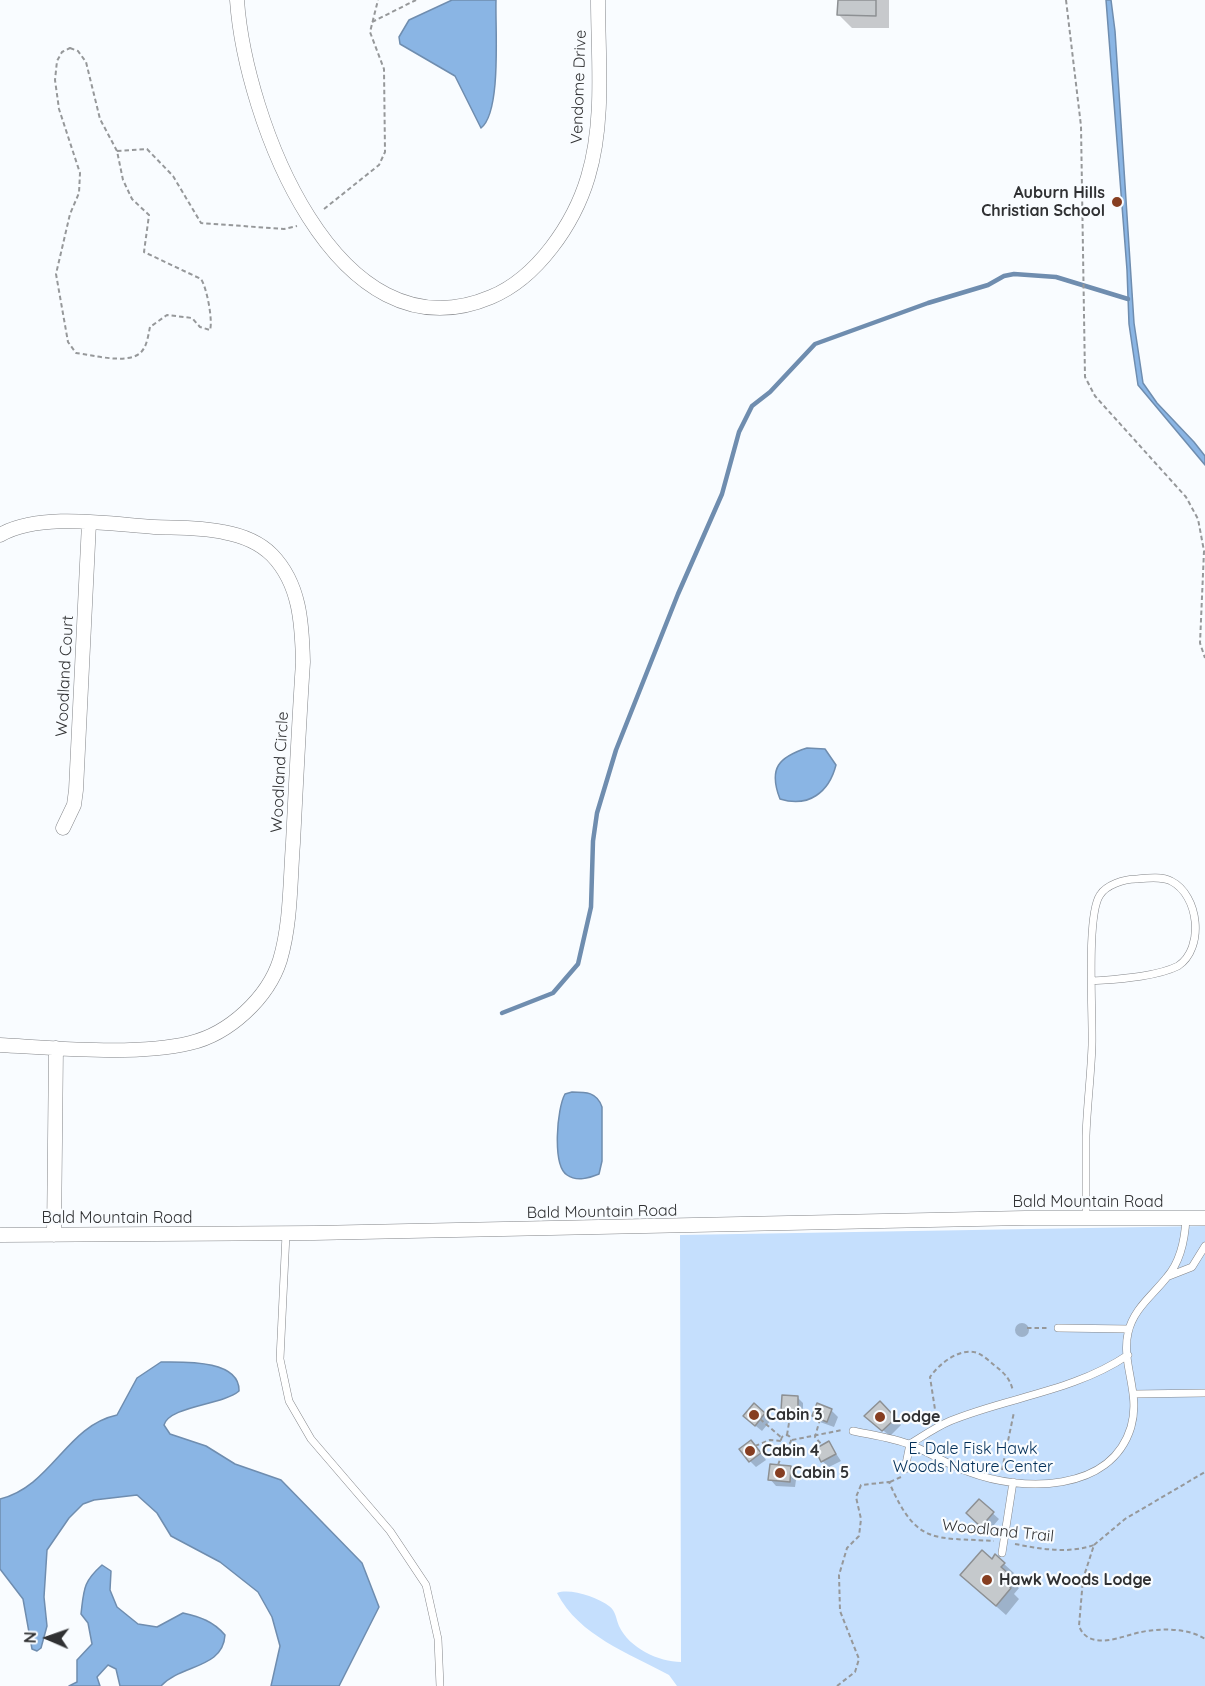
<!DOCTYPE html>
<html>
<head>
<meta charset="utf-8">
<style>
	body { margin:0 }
	#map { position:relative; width:1205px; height:1686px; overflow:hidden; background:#f9fcff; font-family:Quicksand,sans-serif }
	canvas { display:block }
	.north { position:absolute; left:18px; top:1608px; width:60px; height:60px; -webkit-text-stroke:4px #f9fcff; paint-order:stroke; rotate:272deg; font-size:16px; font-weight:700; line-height:24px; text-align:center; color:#303133 }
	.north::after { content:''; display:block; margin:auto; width:21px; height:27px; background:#303133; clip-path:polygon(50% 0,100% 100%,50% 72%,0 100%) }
</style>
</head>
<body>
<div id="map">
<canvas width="1205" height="1686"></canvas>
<div class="north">N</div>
</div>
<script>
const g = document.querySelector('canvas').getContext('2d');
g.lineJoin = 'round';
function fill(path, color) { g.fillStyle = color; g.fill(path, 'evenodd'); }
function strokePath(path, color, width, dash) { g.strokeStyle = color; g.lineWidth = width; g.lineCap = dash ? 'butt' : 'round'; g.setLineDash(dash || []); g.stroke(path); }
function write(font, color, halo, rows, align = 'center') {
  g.font = font + ' Quicksand,sans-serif'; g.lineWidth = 4.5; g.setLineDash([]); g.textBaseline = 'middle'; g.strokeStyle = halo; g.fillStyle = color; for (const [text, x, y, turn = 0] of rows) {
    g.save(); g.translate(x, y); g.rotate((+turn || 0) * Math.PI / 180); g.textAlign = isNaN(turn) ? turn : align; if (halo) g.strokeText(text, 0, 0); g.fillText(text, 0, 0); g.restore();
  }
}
fill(new Path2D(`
	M 1205,1226 L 1205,1686 L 677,1686 L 669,1675 C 629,1653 579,1636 557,1593 C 570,1588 597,1597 609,1606 C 616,1611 616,1619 619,1626 C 629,1648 659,1662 681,1662 L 680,1235 Z`), '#c5dffd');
const water = new Path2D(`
	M 452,0 L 496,0 C 495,26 502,112 481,128 L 455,76 L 400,44 L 399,37 L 409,20 Z
	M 1106,0 L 1111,0 L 1115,31 L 1134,323 L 1143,383 L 1157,403 L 1194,442 L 1205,456 L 1205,465 L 1138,385 L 1129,324 L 1127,270 Z
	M 807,748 L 825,749 L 836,765 C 829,792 809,808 780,799 C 768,768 779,757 807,748 Z
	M 572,1092 C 586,1092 597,1092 602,1107 L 602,1161 L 599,1174 C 589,1178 577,1182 567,1175 C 552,1165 557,1108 565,1094 Z
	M 161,1362 C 182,1362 240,1359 239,1391 C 223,1405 169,1406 164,1425 L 170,1434 L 206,1446 L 235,1464 L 281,1480 L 362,1563 L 379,1607 L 339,1686 L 271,1686 L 280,1646 L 272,1617 L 258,1592 L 220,1562 L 171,1536 L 157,1513 L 137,1495 L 94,1500 L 83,1504 L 69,1518 L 47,1550 L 44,1597 L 47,1626 L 41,1648 L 37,1651 L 32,1649 L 23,1599 L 0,1569 L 0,1499 C 52,1486 66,1426 117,1415 L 137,1378 Z
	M 102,1565 L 111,1571 L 110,1590 L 117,1607 L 138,1624 L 157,1627 L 183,1613 C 200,1617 213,1621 225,1635 C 223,1669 181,1664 161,1686 L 120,1686 L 116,1669 L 108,1665 L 97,1677 L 100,1686 L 69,1686 L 77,1682 L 77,1660 L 92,1644 L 88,1623 L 81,1614 C 84,1589 83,1582 102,1565 Z`);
fill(water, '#8ab5e4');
strokePath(water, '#6f8daf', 1.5);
fill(new Path2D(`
	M 839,0 L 889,0 L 889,28 L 852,28 L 839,15 Z
	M1015 1330a7 7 0 1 1 14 0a7 7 0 1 1-14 0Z
	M 797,1397 L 803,1403 L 803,1416 L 789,1416 L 783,1410 Z
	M 880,1403 L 901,1425 L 890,1436 L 873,1422 Z
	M 754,1405 L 771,1420 L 762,1431 L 751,1422 Z
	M 831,1410 L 838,1417 L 834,1427 L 820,1422 L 814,1416 Z
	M 829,1443 L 841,1461 L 829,1467 L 822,1461 Z
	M 757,1448 L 766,1460 L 756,1467 L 750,1461 Z
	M 790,1467 L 797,1473 L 795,1487 L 776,1486 L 770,1479 Z
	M 979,1501 L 999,1519 L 988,1532 L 975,1519 Z
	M 992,1561 L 1004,1564 L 1014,1573 L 1010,1578 L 1019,1588 L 1014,1594 L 1019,1599 L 1006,1615 L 972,1585 Z`), '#0003');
strokePath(new Path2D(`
	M 502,1013 L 553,993 L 578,964 L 591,907 L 593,841 L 597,813 L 616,750 L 678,594 L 722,494 L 739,432 L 752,406 L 770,392 L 815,344 L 928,303 L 988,285 L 1004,276 L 1014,274 L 1056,277 L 1128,299`), '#6f8daf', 4.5);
const building = new Path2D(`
	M 838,0 L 876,0 L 876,16 L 837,15 Z
	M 782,1395 L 798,1396 L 798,1411 L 781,1411 Z
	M 880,1401 L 896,1418 L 882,1431 L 864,1416 Z
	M 754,1403 L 765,1413 L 755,1426 L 743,1416 Z
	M 817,1403 L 832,1409 L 827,1422 L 812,1416 Z
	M 751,1440 L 761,1453 L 749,1462 L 739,1449 Z
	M 829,1441 L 836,1454 L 821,1462 L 815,1449 Z
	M 770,1464 L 791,1466 L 790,1482 L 768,1480 Z
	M 979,1499 L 994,1512 L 981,1527 L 966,1513 Z
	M 982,1550 L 992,1559 L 995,1554 L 1005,1563 L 1001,1567 L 1009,1574 L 1010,1577 L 1005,1583 L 1011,1588 L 996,1606 L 960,1575 Z`);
fill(building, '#c5c9cc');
strokePath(building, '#8d9093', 1.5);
const lane = new Path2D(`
	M 1086,1218 C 1086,1191 1086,1163 1086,1136 C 1087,1106 1091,1075 1092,1045 C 1093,1016 1086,915 1100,895 C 1106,885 1124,879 1136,879 C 1147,878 1162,876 1171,881 C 1199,895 1205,948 1178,966 C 1156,977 1117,979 1093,981
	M 286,1234 L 280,1359 L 289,1401 L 311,1439 L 390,1531 L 426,1585 L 438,1639 L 440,1686
	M 1169,1276 L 1192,1267 L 1205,1246
	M 1058,1328 L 1129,1329
	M 1135,1394 L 1205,1393
	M 853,1431 C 872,1435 894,1438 911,1445 C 931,1453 948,1465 969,1472 C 1022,1492 1111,1493 1131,1427 C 1141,1393 1121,1364 1128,1333 C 1133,1309 1153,1295 1167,1277 C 1181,1261 1185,1239 1186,1218
	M 905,1469 L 910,1444 C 923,1436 936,1427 950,1421 C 1008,1397 1073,1392 1128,1355
	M 1002,1553 L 1013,1482`);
const street = new Path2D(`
	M 237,0 C 245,116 335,363 491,297 C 537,278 574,224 588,177 C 605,121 598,57 598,0
	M 0,535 C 40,512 109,524 154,527 C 176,528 200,527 223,532 C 240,535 259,542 272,555 C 300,584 302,623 303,662 C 299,722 296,783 293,843 C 290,882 291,923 280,960 C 268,998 229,1034 190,1043 C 137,1056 56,1048 0,1045
	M 63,828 L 74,805 L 76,790 L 89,523
	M 0,1235 L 314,1233 L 1025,1218 L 1205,1218
	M 54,1235 L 56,1048`);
strokePath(lane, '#838589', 8);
strokePath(street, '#838589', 15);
strokePath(new Path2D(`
	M 1066,0 L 1081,126 L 1085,377 L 1095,396 L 1186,497 L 1198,519 L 1204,551 L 1200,643 L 1205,658
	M 372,22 L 416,0
	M 70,48 L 78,51 L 86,62 L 100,119 L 117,151 L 123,180 L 132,199 L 149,215 L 144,252 L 201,279 C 207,288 213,321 210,330 L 200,327 L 192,318 L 167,315 L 150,327 C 148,336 147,348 139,354 C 125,364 92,355 76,353 L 68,342 L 56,274 L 70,214 L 79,193 L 80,173 L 59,109 L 55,80 L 57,61 L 62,52 Z
	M 117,151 L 147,149 L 173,176 L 201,223 L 284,229 L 297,226
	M 324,209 L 379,165 L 385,152 L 384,69 L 370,32 L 378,0
	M 1027,1328 L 1048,1328
	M 936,1416 L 930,1377 C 939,1364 958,1349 974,1352 C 981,1353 988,1360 994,1365 C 1004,1373 1010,1378 1013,1391
	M 760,1419 L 782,1438
	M 820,1419 L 815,1437 L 822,1445
	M781 1440a5 5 0 1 1 10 0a5 5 0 1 1-10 0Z
	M 787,1435 L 791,1411
	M 792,1440 L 842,1430
	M 755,1446 L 770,1440 L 781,1441
	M 778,1465 L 785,1446
	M 1002,1470 L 1014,1412
	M 890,1482 L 901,1477
	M 1015,1544 C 1041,1549 1068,1554 1094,1545 L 1083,1579 L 1079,1626 C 1089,1652 1122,1636 1141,1632 C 1160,1628 1189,1628 1205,1639
	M 1094,1545 L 1125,1519 L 1205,1472
	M 837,1686 L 855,1672 L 859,1659 L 840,1611 L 839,1575 L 847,1548 L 859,1536 L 861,1519 L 856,1497 L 861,1485 L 889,1482 C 917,1546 933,1537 994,1541`), '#96989a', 2, [4.5, 3]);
strokePath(lane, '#fff', 7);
strokePath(street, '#fff', 14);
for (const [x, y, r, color] of [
	[1117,202,6,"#863e21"],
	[754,1415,6,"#863e21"],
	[880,1417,6,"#863e21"],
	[750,1451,6,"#863e21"],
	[780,1473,6,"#863e21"],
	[987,1580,6,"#863e21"]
]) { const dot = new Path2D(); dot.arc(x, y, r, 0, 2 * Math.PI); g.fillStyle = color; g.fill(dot); strokePath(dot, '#f9fcff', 2); }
write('16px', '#303133', '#f9fcff', [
	["Vendome Drive",579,87,-88],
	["Woodland Court",65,676,-87],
	["Woodland Circle",280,772,-87],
	["Bald Mountain Road",1088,1202],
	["Bald Mountain Road",602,1212,-1],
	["Bald Mountain Road",117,1218],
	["Woodland Trail",998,1531,6]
]);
write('bold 16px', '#303133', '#f9fcff', [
	["Auburn Hills",1105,193,"right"],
	["Christian School",1105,211,"right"],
	["Cabin 3",766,1415],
	["Lodge",892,1417],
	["Cabin 4",762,1451],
	["Cabin 5",792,1473],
	["Hawk Woods Lodge",999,1580]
], 'left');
write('16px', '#002e58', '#f9fcff', [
	["E. Dale Fisk Hawk",973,1449],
	["Woods Nature Center",973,1467]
]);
</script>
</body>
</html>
